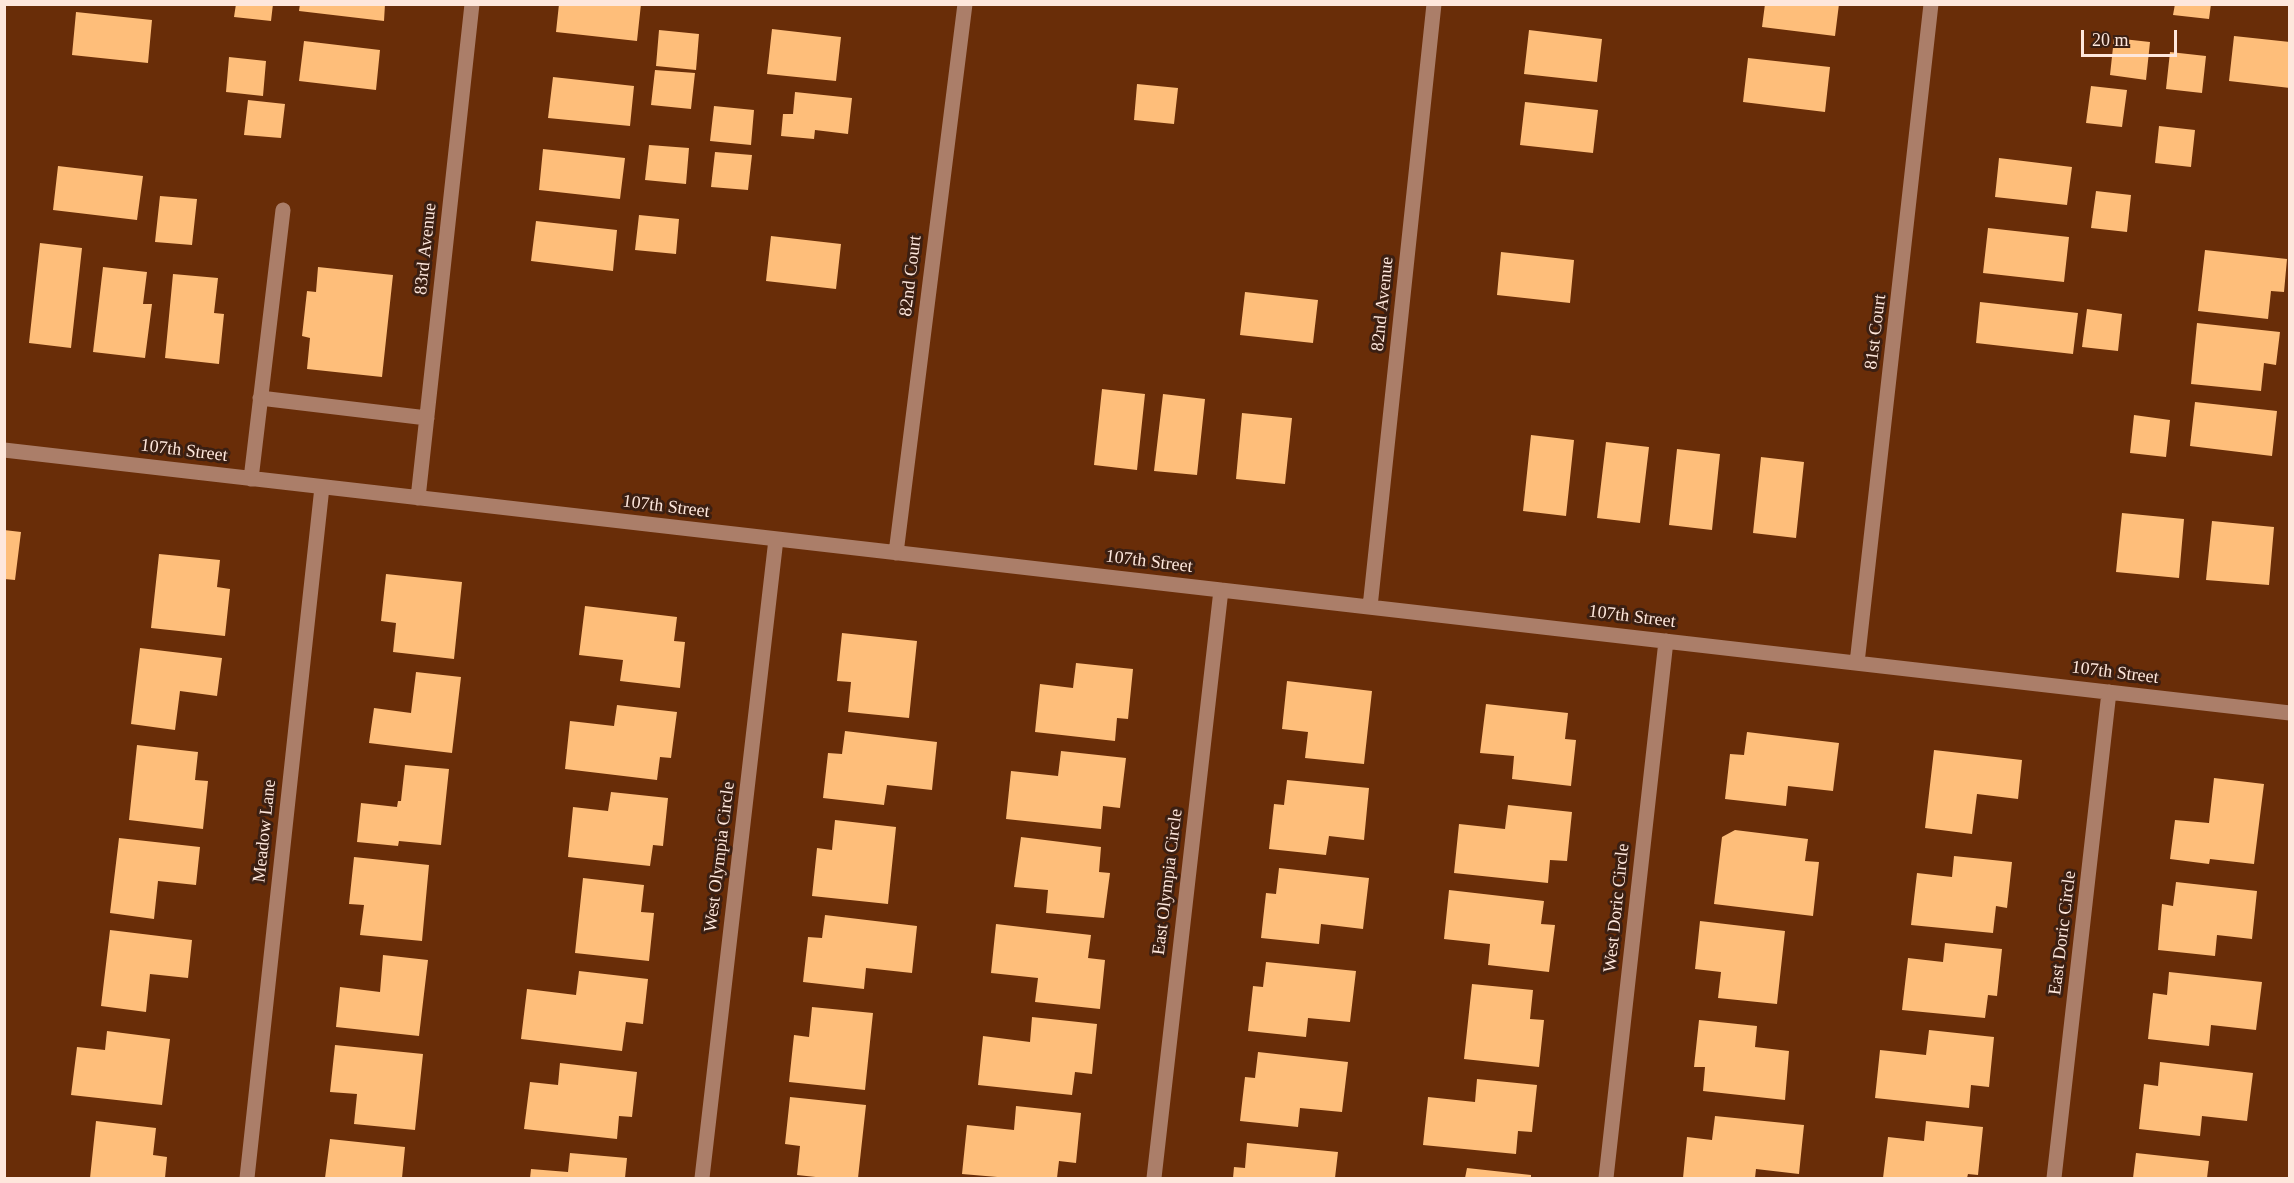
<!DOCTYPE html>
<html>
<head>
<meta charset="utf-8">
<style>
	body { margin:0 }
	#map { position:relative; width:2294px; height:1183px; overflow:hidden; background:#692d08; font-family:"Times New Roman",serif }
	canvas { display:block }
	.frame { position:absolute; inset:0; border:6px solid #fee7dc; pointer-events:none }
	.scale { position:absolute; left:2081px; top:30px; width:96px; height:27px; box-sizing:border-box; border:3px solid #fee7dc; border-top:0; padding-left:8px; font-size:18px; line-height:21px; white-space:nowrap; color:#fee7dc; -webkit-text-stroke:4px #3b1f12; paint-order:stroke }
</style>
</head>
<body>
<div id="map">
<canvas width="2294" height="1183"></canvas>
<div class="frame"></div>
<div class="scale">20 m</div>
</div>
<script>
const g = document.querySelector('canvas').getContext('2d');
g.lineJoin = 'round';
function fill(path, color) { g.fillStyle = color; g.fill(path, 'evenodd'); }
function strokePath(path, color, width, dash) { g.strokeStyle = color; g.lineWidth = width; g.lineCap = dash ? 'butt' : 'round'; g.setLineDash(dash || []); g.stroke(path); }
function write(font, color, halo, rows, align = 'center') {
  g.font = font + ' "Times New Roman",serif'; g.lineWidth = 6; g.setLineDash([]); g.textBaseline = 'middle'; g.strokeStyle = halo; g.fillStyle = color; for (const [text, x, y, turn = 0] of rows) {
    g.save(); g.translate(x, y); g.rotate((+turn || 0) * Math.PI / 180); g.textAlign = isNaN(turn) ? turn : align; if (halo) g.strokeText(text, 0, 0); g.fillText(text, 0, 0); g.restore();
  }
}
fill(new Path2D(`
	M 236,4 L 273,4 L 271,21 L 234,17 Z
	M 300,4 L 385,4 L 384,21 L 299,11 Z
	M 559,4 L 641,4 L 637,41 L 556,32 Z
	M 1765,4 L 1839,4 L 1835,36 L 1762,27 Z
	M 2175,4 L 2211,4 L 2209,19 L 2173,15 Z
	M 76,12 L 152,20 L 148,63 L 72,55 Z
	M 772,29 L 841,37 L 836,81 L 767,74 Z
	M 659,30 L 699,34 L 696,70 L 656,66 Z
	M 1529,30 L 1602,39 L 1597,82 L 1524,74 Z
	M 2234,36 L 2290,42 L 2290,88 L 2229,81 Z
	M 2114,38 L 2150,42 L 2146,80 L 2110,75 Z
	M 304,41 L 380,50 L 376,90 L 299,81 Z
	M 2170,52 L 2206,56 L 2202,93 L 2166,89 Z
	M 229,57 L 266,61 L 263,96 L 226,92 Z
	M 1748,58 L 1830,67 L 1825,112 L 1743,102 Z
	M 655,70 L 695,73 L 691,109 L 651,105 Z
	M 553,77 L 634,86 L 630,126 L 548,118 Z
	M 1137,84 L 1178,88 L 1174,124 L 1134,120 Z
	M 2091,86 L 2127,90 L 2122,127 L 2086,123 Z
	M 795,92 L 852,98 L 848,134 L 815,130 L 814,139 L 781,136 L 783,114 L 793,114 Z
	M 248,100 L 285,104 L 281,138 L 244,135 Z
	M 1525,102 L 1598,110 L 1593,153 L 1520,145 Z
	M 714,106 L 754,110 L 751,145 L 710,141 Z
	M 2159,126 L 2195,130 L 2191,167 L 2155,163 Z
	M 649,145 L 689,148 L 686,184 L 645,180 Z
	M 543,149 L 625,158 L 620,199 L 539,190 Z
	M 715,152 L 752,155 L 748,190 L 711,187 Z
	M 1999,158 L 2072,167 L 2067,205 L 1995,197 Z
	M 58,166 L 143,176 L 137,220 L 53,210 Z
	M 2096,191 L 2131,195 L 2127,232 L 2091,228 Z
	M 160,196 L 197,199 L 192,245 L 155,242 Z
	M 639,215 L 679,219 L 676,254 L 635,250 Z
	M 536,221 L 617,230 L 613,271 L 531,261 Z
	M 1988,228 L 2069,237 L 2064,282 L 1983,273 Z
	M 771,236 L 841,244 L 836,289 L 766,281 Z
	M 40,243 L 82,248 L 71,348 L 29,343 Z
	M 2205,250 L 2287,259 L 2284,292 L 2271,291 L 2268,319 L 2198,311 Z
	M 1501,252 L 1574,260 L 1570,303 L 1497,295 Z
	M 103,267 L 147,272 L 143,304 L 152,304 L 145,358 L 93,352 Z
	M 318,267 L 393,275 L 382,377 L 307,369 L 310,338 L 302,336 L 307,291 L 316,292 Z
	M 173,274 L 218,278 L 214,313 L 224,314 L 219,364 L 165,358 Z
	M 1245,292 L 1318,300 L 1313,343 L 1240,335 Z
	M 1980,302 L 2078,313 L 2073,354 L 1976,343 Z
	M 2087,309 L 2122,314 L 2118,351 L 2082,347 Z
	M 2197,323 L 2280,332 L 2276,365 L 2264,363 L 2261,391 L 2191,384 Z
	M 1102,389 L 1145,394 L 1137,470 L 1094,465 Z
	M 1163,394 L 1205,399 L 1197,475 L 1154,471 Z
	M 2195,402 L 2277,411 L 2272,456 L 2190,446 Z
	M 1242,413 L 1292,418 L 1285,484 L 1236,479 Z
	M 2134,415 L 2170,420 L 2166,457 L 2130,453 Z
	M 1531,435 L 1574,440 L 1566,516 L 1523,511 Z
	M 1606,442 L 1649,447 L 1640,523 L 1597,518 Z
	M 1677,449 L 1720,454 L 1712,530 L 1669,525 Z
	M 1761,457 L 1804,462 L 1796,538 L 1753,533 Z
	M 2122,513 L 2184,519 L 2179,578 L 2116,572 Z
	M 2212,521 L 2274,527 L 2269,585 L 2206,580 Z
	M 4,530 L 21,532 L 15,580 L 4,579 Z
	M 159,554 L 220,560 L 217,587 L 230,589 L 225,636 L 151,628 Z
	M 386,574 L 462,582 L 454,659 L 393,652 L 396,623 L 381,621 Z
	M 585,606 L 677,617 L 674,641 L 685,642 L 680,688 L 620,681 L 623,660 L 579,655 Z
	M 842,633 L 917,641 L 909,718 L 848,712 L 851,682 L 837,681 Z
	M 140,648 L 222,658 L 217,696 L 180,691 L 175,730 L 131,724 Z
	M 1076,663 L 1133,669 L 1128,719 L 1117,718 L 1115,741 L 1035,732 L 1040,684 L 1073,688 Z
	M 416,672 L 461,677 L 452,753 L 369,743 L 374,708 L 411,713 Z
	M 1287,681 L 1372,691 L 1364,764 L 1305,758 L 1308,732 L 1282,729 Z
	M 1486,704 L 1568,713 L 1565,739 L 1576,740 L 1571,786 L 1512,779 L 1514,756 L 1480,753 Z
	M 617,705 L 677,712 L 671,758 L 660,757 L 657,780 L 565,769 L 570,721 L 614,726 Z
	M 845,731 L 937,742 L 932,790 L 887,785 L 884,805 L 823,798 L 828,753 L 842,754 Z
	M 1747,732 L 1839,743 L 1833,791 L 1788,786 L 1786,806 L 1725,799 L 1730,754 L 1744,755 Z
	M 137,745 L 198,752 L 195,780 L 208,781 L 203,829 L 129,820 Z
	M 1934,750 L 2022,760 L 2018,799 L 1977,794 L 1972,834 L 1925,828 Z
	M 1061,751 L 1126,758 L 1120,808 L 1103,806 L 1101,829 L 1006,819 L 1011,771 L 1058,776 Z
	M 405,765 L 449,769 L 441,845 L 399,841 L 398,846 L 357,842 L 361,803 L 397,807 L 398,801 L 401,801 Z
	M 2214,778 L 2264,784 L 2254,864 L 2210,859 L 2209,864 L 2170,859 L 2175,820 L 2209,823 Z
	M 1287,780 L 1369,788 L 1364,840 L 1329,836 L 1326,855 L 1269,849 L 1274,804 L 1284,805 Z
	M 611,792 L 668,798 L 663,846 L 653,845 L 650,866 L 568,857 L 573,807 L 608,811 Z
	M 1508,805 L 1572,812 L 1567,861 L 1550,860 L 1548,883 L 1454,873 L 1459,824 L 1505,829 Z
	M 835,820 L 896,827 L 888,904 L 812,896 L 817,848 L 832,850 Z
	M 1735,830 L 1808,839 L 1805,861 L 1819,862 L 1813,916 L 1714,904 L 1722,837 Z
	M 1021,837 L 1101,847 L 1099,872 L 1110,873 L 1104,918 L 1046,913 L 1048,890 L 1014,887 Z
	M 119,838 L 200,847 L 196,885 L 158,881 L 154,919 L 110,913 Z
	M 1954,856 L 2012,862 L 2007,908 L 1996,906 L 1993,933 L 1911,925 L 1917,873 L 1952,877 Z
	M 354,857 L 429,865 L 422,941 L 360,935 L 364,905 L 349,904 Z
	M 1279,868 L 1369,878 L 1363,929 L 1321,924 L 1319,944 L 1261,938 L 1266,893 L 1276,894 Z
	M 583,878 L 644,885 L 641,912 L 654,913 L 649,961 L 575,953 Z
	M 2176,882 L 2257,891 L 2252,939 L 2217,935 L 2215,956 L 2158,950 L 2162,904 L 2173,906 Z
	M 1449,890 L 1544,901 L 1541,924 L 1555,925 L 1549,972 L 1488,965 L 1490,944 L 1444,939 Z
	M 825,915 L 917,926 L 912,973 L 866,968 L 864,989 L 803,982 L 808,937 L 822,938 Z
	M 1700,921 L 1785,931 L 1777,1004 L 1718,998 L 1721,972 L 1695,969 Z
	M 996,924 L 1091,935 L 1088,958 L 1105,960 L 1100,1009 L 1035,1002 L 1038,978 L 991,973 Z
	M 110,930 L 192,940 L 188,978 L 150,974 L 146,1012 L 101,1006 Z
	M 1945,943 L 2002,949 L 1997,996 L 1988,995 L 1985,1018 L 1902,1010 L 1908,958 L 1943,962 Z
	M 383,955 L 428,960 L 419,1036 L 336,1027 L 340,987 L 380,992 Z
	M 1266,962 L 1356,971 L 1350,1022 L 1308,1018 L 1306,1037 L 1248,1031 L 1253,986 L 1263,987 Z
	M 579,971 L 648,979 L 643,1024 L 626,1022 L 622,1051 L 521,1039 L 527,989 L 576,995 Z
	M 2169,972 L 2262,982 L 2256,1030 L 2211,1025 L 2209,1046 L 2148,1039 L 2153,993 L 2167,995 Z
	M 1472,984 L 1533,990 L 1530,1019 L 1544,1020 L 1539,1067 L 1464,1059 Z
	M 812,1007 L 873,1013 L 865,1090 L 789,1082 L 794,1035 L 809,1037 Z
	M 1032,1017 L 1097,1024 L 1092,1074 L 1075,1072 L 1072,1095 L 978,1085 L 983,1036 L 1030,1042 Z
	M 1699,1020 L 1757,1026 L 1755,1047 L 1789,1051 L 1785,1100 L 1703,1091 L 1705,1067 L 1694,1067 Z
	M 1929,1030 L 1994,1037 L 1989,1087 L 1971,1085 L 1969,1108 L 1875,1098 L 1880,1050 L 1926,1055 Z
	M 107,1031 L 170,1039 L 162,1105 L 71,1095 L 77,1047 L 105,1050 Z
	M 335,1045 L 423,1054 L 415,1130 L 354,1124 L 357,1094 L 330,1092 Z
	M 1258,1052 L 1348,1062 L 1342,1112 L 1300,1108 L 1298,1127 L 1240,1121 L 1245,1077 L 1255,1078 Z
	M 2160,1062 L 2253,1073 L 2247,1121 L 2202,1116 L 2200,1136 L 2139,1129 L 2144,1084 L 2158,1086 Z
	M 560,1063 L 637,1072 L 632,1117 L 619,1116 L 617,1139 L 524,1129 L 530,1082 L 558,1085 Z
	M 1477,1079 L 1537,1085 L 1532,1132 L 1518,1131 L 1516,1154 L 1423,1145 L 1428,1097 L 1475,1102 Z
	M 790,1097 L 866,1105 L 858,1178 L 825,1178 L 797,1175 L 800,1146 L 785,1144 Z
	M 1016,1106 L 1081,1113 L 1076,1163 L 1059,1161 L 1057,1178 L 1009,1178 L 962,1174 L 967,1125 L 1014,1130 Z
	M 1715,1116 L 1804,1125 L 1799,1174 L 1756,1169 L 1755,1178 L 1683,1178 L 1687,1137 L 1712,1140 Z
	M 96,1121 L 156,1128 L 153,1155 L 167,1157 L 165,1178 L 90,1178 Z
	M 1926,1121 L 1983,1127 L 1978,1175 L 1968,1174 L 1967,1178 L 1883,1178 L 1888,1137 L 1924,1141 Z
	M 330,1139 L 405,1147 L 402,1178 L 325,1178 Z
	M 1247,1143 L 1338,1152 L 1335,1178 L 1233,1178 L 1234,1167 L 1245,1168 Z
	M 570,1153 L 627,1158 L 625,1178 L 530,1178 L 531,1169 L 568,1172 Z
	M 2136,1153 L 2209,1161 L 2207,1178 L 2133,1178 Z
	M 1467,1168 L 1531,1175 L 1531,1178 L 1465,1178 Z`), '#febe7a');
strokePath(new Path2D(`
	M 260,398 L 427,418
	M 4,450 L 2290,713
	M 251,479 L 283,210
	M 418,498 L 472,4
	M 896,553 L 965,4
	M 1370,607 L 1434,4
	M 1857,663 L 1931,4
	M 247,1178 L 322,487
	M 702,1178 L 776,539
	M 1154,1178 L 1221,590
	M 1606,1178 L 1666,641
	M 2054,1178 L 2109,692`), '#ab7e69', 15);
write('18px', '#fee7dc', '#3b1f12', [
	["83rd Avenue",426,249,-84],
	["82nd Court",911,276,-83],
	["82nd Avenue",1383,304,-84],
	["81st Court",1876,332,-83],
	["107th Street",184,451,7],
	["107th Street",666,507,7],
	["107th Street",1149,562,7],
	["107th Street",1632,617,7],
	["107th Street",2115,673,7],
	["Meadow Lane",265,831,-84],
	["West Olympia Circle",720,857,-83],
	["East Olympia Circle",1168,882,-83],
	["West Doric Circle",1617,908,-84],
	["East Doric Circle",2063,933,-83]
]);
</script>
</body>
</html>
